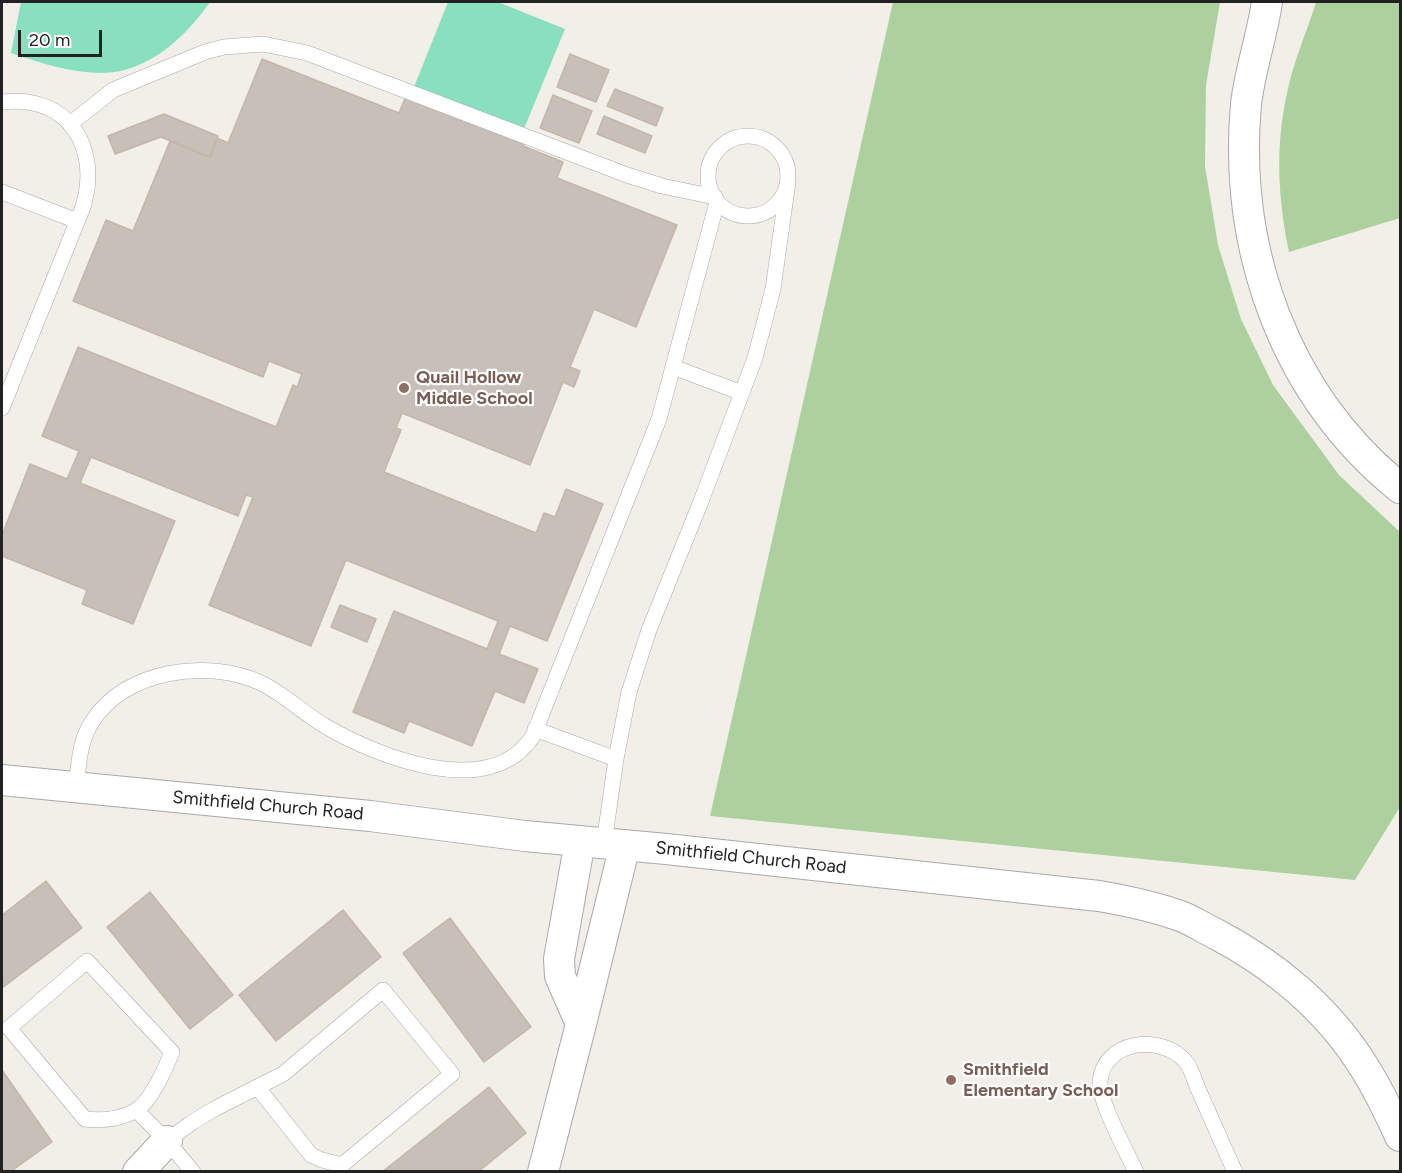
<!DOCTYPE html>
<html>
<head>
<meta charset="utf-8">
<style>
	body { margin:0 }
	#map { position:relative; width:1402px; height:1173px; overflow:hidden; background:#f2efe9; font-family:Figtree,sans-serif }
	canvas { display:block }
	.frame { position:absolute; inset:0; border:3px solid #222; pointer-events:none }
	.scale { position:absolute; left:18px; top:30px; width:84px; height:27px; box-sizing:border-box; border:3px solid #222; border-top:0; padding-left:8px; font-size:18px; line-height:21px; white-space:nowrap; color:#222; -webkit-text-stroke:4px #fff; paint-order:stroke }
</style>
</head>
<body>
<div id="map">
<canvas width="1402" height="1173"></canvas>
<div class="frame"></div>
<div class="scale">20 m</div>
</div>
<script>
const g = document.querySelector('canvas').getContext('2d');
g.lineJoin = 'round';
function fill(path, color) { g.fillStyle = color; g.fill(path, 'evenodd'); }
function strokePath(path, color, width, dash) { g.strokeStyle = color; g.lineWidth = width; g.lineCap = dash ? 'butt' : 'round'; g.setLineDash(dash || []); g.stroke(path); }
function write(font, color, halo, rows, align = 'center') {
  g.font = font + ' Figtree,sans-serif'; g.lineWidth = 4.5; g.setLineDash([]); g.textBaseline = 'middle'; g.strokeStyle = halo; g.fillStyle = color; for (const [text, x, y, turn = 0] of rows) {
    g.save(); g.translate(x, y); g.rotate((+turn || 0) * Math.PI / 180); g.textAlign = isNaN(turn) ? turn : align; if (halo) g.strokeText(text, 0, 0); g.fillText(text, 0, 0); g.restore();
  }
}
fill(new Path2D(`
	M 893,2 L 1220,2 L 1206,85 L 1205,166 L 1218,245 L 1241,319 L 1273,385 L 1339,475 L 1400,532 L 1400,807 L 1355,880 L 710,816 Z
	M 1316,2 L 1400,2 L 1400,218 L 1289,252 C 1278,199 1275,147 1287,93 C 1293,62 1307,32 1316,2 Z`), '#add19e');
fill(new Path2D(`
	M 21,2 L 210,2 C 186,37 147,73 102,73 C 71,73 40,63 11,53 Z
	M 448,2 L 498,2 L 565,29 L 519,141 L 410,97 Z`), '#88e0be');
const building = new Path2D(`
	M 570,54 L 609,70 L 596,102 L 557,87 Z
	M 262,59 L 399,113 L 406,96 L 524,143 L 523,146 L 563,162 L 557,178 L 677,225 L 636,327 L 594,309 L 570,367 L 580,371 L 574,387 L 563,382 L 530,465 L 402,413 L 396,428 L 401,430 L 384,472 L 536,533 L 544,513 L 555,517 L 566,489 L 603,504 L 547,641 L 510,626 L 499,654 L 538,669 L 524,703 L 495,691 L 472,746 L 409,721 L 404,733 L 353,712 L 394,611 L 487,649 L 498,621 L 346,560 L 311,646 L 209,605 L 253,497 L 246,495 L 238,516 L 91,457 L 80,483 L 175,521 L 133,624 L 82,604 L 87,590 L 2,556 L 2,535 L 30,464 L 67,479 L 79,451 L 42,436 L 78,347 L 276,427 L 293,385 L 297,387 L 302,374 L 269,361 L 263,377 L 73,301 L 106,220 L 133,231 L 170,141 L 210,157 L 217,138 L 228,143 Z
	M 615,89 L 663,108 L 656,126 L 607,106 Z
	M 553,95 L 592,111 L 579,143 L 540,128 Z
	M 164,114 L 218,136 L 210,157 L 161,137 L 115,154 L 108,136 Z
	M 604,116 L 652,136 L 645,153 L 597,134 Z
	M 340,605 L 376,619 L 367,642 L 331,627 Z
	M 46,881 L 82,928 L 2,988 L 2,915 Z
	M 150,892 L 233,995 L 190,1029 L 107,927 Z
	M 343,910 L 381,957 L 276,1041 L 239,995 Z
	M 450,918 L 531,1027 L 484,1062 L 403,953 Z
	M 2,1070 L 52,1142 L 10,1172 L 2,1170 Z
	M 489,1087 L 526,1133 L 478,1172 L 382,1172 Z`);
fill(building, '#c7bfb8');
strokePath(building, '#c4b6ab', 1.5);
const lane = new Path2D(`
	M 2,102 C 68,94 101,147 83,207 L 2,408
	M 70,124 L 113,90 L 205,52 L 224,47 L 263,44 L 307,53 L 627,175 L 662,186 L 715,197
	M708 176a40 40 0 1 1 80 0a40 40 0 1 1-80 0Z
	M 2,192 L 77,221
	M 673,367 L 742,393
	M 535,729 L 616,759
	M 76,788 C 79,765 79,741 92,722 C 124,670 208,658 261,683 C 284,694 303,713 325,726 C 378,757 490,802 533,736 L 659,419 L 717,202
	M 604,843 L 616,759 L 629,692 L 649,630 L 700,504 L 755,358 L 773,289 L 788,182
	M 87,961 L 172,1052 C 166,1068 150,1103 135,1111 C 120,1119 101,1121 85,1119 L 9,1028 Z
	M 136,1110 L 167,1141 L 193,1172
	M 167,1141 L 191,1123 L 216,1108 L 283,1074 L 383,990 L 452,1074 L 342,1165 L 322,1160 L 311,1155 L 258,1088
	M 1136,1172 C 1127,1152 1099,1102 1100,1082 C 1103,1040 1162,1033 1186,1062 C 1192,1069 1195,1083 1199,1091 C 1211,1118 1223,1145 1235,1172`);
const street = new Path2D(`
	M 1267,2 C 1262,36 1250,70 1246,104 C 1233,250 1285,395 1400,488
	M 2,780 L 370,816 L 525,836 L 666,849 L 1099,896 C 1128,901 1156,907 1183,917 C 1195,922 1205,929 1216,934 C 1275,965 1329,1010 1364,1067 C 1378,1089 1389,1112 1400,1136
	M 580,841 L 559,959 L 560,976 L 581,1024 L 625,845
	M 138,1172 L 167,1141
	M 543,1172 L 581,1024`);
strokePath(lane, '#a9a9a9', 16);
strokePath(street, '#a9a9a9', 32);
strokePath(lane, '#fff', 15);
strokePath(street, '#fff', 30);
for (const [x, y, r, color] of [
	[404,388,6,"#8d6e63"],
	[951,1080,6,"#8d6e63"]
]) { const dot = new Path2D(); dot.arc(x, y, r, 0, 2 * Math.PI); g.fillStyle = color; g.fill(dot); strokePath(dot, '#fff', 2); }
write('bold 18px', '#785e54', '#fff', [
	["Quail Hollow",416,378],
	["Middle School",416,399],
	["Smithfield",963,1070],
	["Elementary School",963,1091]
], 'left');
write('18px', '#222', '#fff', [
	["Smithfield Church Road",268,806,5],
	["Smithfield Church Road",751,858,6]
]);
</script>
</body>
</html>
